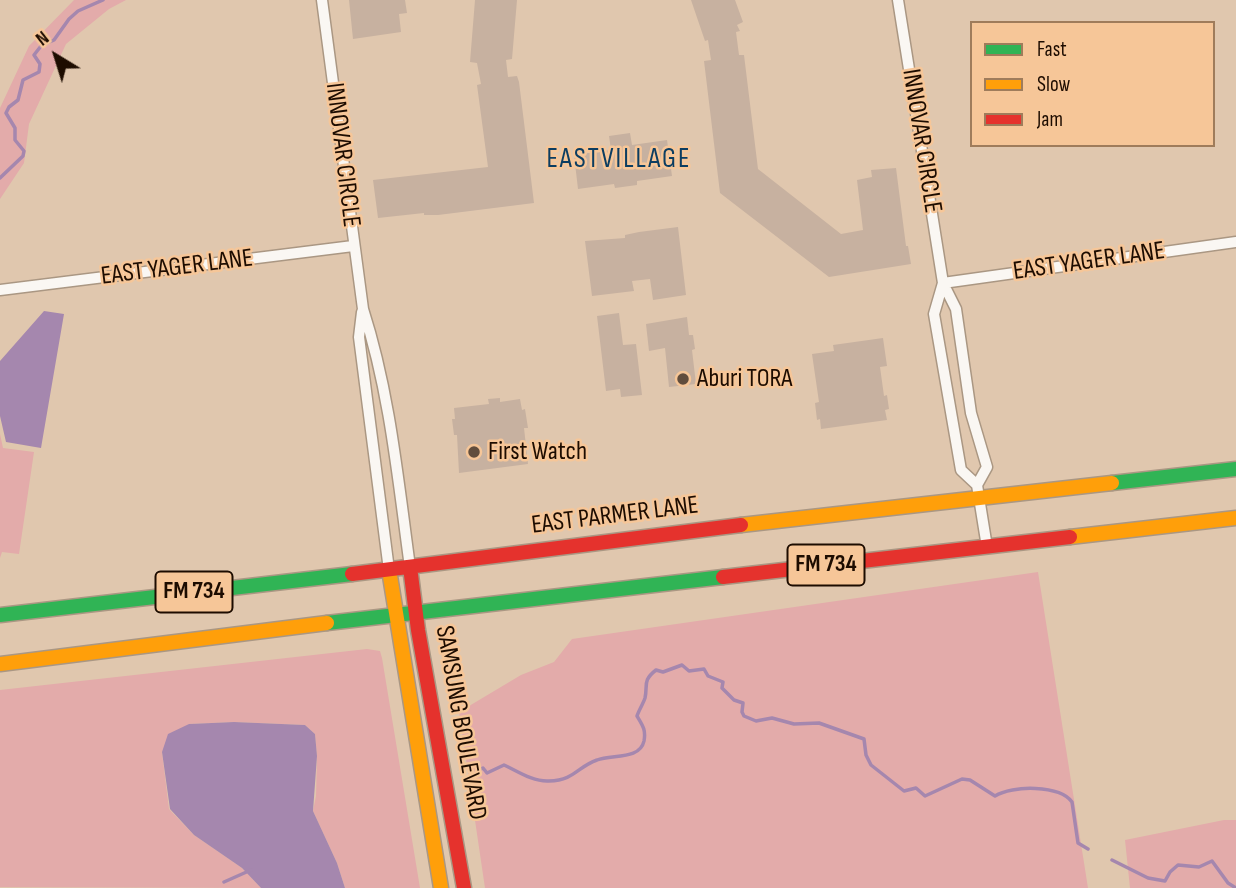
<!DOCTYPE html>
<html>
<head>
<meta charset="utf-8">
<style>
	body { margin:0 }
	#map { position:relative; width:1236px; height:888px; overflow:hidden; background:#e0c7ae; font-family:"Sofia Sans Condensed",sans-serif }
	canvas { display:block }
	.legend { position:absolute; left:970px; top:21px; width:245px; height:126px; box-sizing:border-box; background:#f6c698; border:2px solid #9f7c5b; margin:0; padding:9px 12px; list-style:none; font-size:21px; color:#1d0c00 }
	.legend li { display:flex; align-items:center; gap:14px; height:35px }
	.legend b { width:35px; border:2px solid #9f7c5b }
	.north { position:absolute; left:21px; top:21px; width:70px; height:70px; -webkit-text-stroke:5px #f6c698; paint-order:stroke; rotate:322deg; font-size:19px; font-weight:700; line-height:28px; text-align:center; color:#1d0c00 }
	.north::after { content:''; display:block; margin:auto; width:24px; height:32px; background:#1d0c00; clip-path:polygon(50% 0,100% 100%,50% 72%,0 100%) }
</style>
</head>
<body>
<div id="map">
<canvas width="1236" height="888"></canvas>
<ul class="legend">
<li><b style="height:9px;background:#30b455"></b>Fast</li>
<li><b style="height:9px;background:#ff9f0a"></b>Slow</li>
<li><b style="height:9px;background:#e5322d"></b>Jam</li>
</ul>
<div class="north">N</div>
</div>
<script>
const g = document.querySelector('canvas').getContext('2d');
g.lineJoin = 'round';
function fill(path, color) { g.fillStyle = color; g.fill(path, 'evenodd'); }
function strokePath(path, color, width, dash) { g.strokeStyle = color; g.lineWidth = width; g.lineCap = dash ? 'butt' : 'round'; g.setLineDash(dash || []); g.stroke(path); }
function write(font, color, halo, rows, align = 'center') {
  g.font = font + ' "Sofia Sans Condensed",sans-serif'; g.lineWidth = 5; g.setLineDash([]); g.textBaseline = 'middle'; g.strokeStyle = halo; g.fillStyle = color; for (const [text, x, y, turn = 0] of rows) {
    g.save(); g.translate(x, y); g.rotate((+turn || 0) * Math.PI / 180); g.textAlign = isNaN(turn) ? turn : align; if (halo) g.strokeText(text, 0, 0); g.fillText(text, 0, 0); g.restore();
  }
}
fill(new Path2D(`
	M 74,0 L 126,0 L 109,9 L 66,44 L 29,124 L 24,163 L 0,199 L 0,108 L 29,46 Z
	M 0,434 L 3,448 L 34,452 L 19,554 L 2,552 L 0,558 Z
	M 1038,572 L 1088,888 L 485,888 L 459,712 L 521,675 L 554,662 L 572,639 Z
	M 367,649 L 380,651 L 382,658 L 420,888 L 345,888 L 337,863 L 313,811 L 316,796 L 317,757 L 315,734 L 305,725 L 234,722 L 189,724 L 162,752 L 169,809 L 194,835 L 242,868 L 261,888 L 0,887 L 0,690 Z
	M 1224,820 L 1236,820 L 1236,888 L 1130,888 L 1125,840 Z`), '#e3abaa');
fill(new Path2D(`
	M 44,311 L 64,314 L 41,448 L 6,442 L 0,416 L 0,361 Z
	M 234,722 L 305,725 L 315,734 L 317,756 L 313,811 L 337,863 L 345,888 L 261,888 L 242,868 L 194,835 L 170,809 L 162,752 L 168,734 L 189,724 Z`), '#a587ae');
strokePath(new Path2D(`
	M 0,178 L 23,156 L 24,151 L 15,140 L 15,128 L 6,113 L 9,107 L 18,100 L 23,80 L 39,72 L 40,64 L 34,55 L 41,46 L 54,40 L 69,19 L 78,11 L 103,0
	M 477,771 L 483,768 L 487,773 L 504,765 C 517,771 533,782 549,781 C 575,780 577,767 597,760 C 612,754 640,760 644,741 C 646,730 643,726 637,716 C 639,710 643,704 645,698 C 648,685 642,681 656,670 L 663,672 L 682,665 L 689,671 L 704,669 L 708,676 L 723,682 L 722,688 L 734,700 L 743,703 L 742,712 L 744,716 L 756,721 L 772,718 L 794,724 L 819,723 L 864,739 L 866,755 L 871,765 L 904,791 L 916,788 L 925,796 L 962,779 L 970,780 L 995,796 C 1012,785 1060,785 1072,802 L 1078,843 L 1088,849
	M 1112,860 L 1148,878 L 1165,881 L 1170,872 L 1178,865 L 1199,867 L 1212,861 L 1228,883 L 1236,888
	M 224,882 L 251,870`), '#a587ae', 3.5);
fill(new Path2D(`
	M 349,0 L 405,0 L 407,13 L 399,14 L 401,32 L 353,39 Z
	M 475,0 L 517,0 L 512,59 L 506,60 L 508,77 L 517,76 L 519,82 L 534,203 L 438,215 L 424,215 L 424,213 L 378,218 L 373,180 L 488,167 L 477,85 L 481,84 L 477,63 L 470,62 Z
	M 691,0 L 735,0 L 743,22 L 737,25 L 740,31 L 736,32 L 739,55 L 744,55 L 758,169 L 841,234 L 863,230 L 857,180 L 872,177 L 871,170 L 896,168 L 906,246 L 908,246 L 911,264 L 829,277 L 720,193 L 704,61 L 711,60 L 708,40 L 705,41 Z
	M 630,133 L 632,145 L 667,140 L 672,176 L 637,181 L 637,185 L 615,188 L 614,184 L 578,189 L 574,155 L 611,150 L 609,136 Z
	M 678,227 L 686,295 L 653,300 L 650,279 L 632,281 L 634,291 L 592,296 L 585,241 L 625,238 L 625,235 L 639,232 Z
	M 619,313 L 623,345 L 636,344 L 642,395 L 621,397 L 620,389 L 606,391 L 597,316 Z
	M 687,317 L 689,335 L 693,335 L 695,349 L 692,350 L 696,384 L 669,387 L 665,348 L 649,351 L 646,324 Z
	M 883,338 L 887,366 L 880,367 L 884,396 L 887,395 L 889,409 L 885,410 L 887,420 L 821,429 L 820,419 L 817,420 L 815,403 L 819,402 L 812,354 L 834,351 L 833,345 Z
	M 500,398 L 500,402 L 520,399 L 522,410 L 525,409 L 528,428 L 524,428 L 528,464 L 459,473 L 457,435 L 454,435 L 452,419 L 455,419 L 454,408 L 489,404 L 488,399 Z`), '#c7b1a0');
const street = new Path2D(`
	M 322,0 L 363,309 C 390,393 398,480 410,567
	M 898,0 L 943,283 L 956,309 L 971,413 L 987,467 L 977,485 L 987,547
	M 943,283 L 1236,242
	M 943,283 L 934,314 L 961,470 L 977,485
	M 0,290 L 353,246
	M 362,312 L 359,337 L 389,570`);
const fast = new Path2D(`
	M 1112,483 L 1236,469
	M 0,615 L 352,574
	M 327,623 L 723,577`);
const slow = new Path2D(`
	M 741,525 L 1112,483
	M 1070,537 L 1236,518
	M 389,570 L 441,888
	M 0,664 L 327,623`);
const jam = new Path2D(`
	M 410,567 L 418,630 L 464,888
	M 352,574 L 741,525
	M 723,577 L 1070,537`);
strokePath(street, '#aa9783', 13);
strokePath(fast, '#aa9783', 17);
strokePath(slow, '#aa9783', 17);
strokePath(jam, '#aa9783', 17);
strokePath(street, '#faf7f3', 10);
strokePath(fast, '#30b455', 14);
strokePath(slow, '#ff9f0a', 14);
strokePath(jam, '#e5322d', 14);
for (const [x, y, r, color] of [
	[683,379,7,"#614d3d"],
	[474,452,7,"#614d3d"]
]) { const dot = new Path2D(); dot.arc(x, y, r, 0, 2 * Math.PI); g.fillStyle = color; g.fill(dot); strokePath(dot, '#f6c698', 2.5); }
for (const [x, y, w] of [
	[826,565,77],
	[194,592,77]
]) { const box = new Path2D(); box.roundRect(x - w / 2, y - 20.5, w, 41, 5); g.fillStyle = '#f6c698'; g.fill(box); strokePath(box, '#1d0c00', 2); }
write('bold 24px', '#1d0c00', null, [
	["FM 734",826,565],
	["FM 734",194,592]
]);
write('26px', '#1d0c00', '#f6c698', [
	["INNOVAR CIRCLE",921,141,81],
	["INNOVAR CIRCLE",342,155,83],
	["EAST YAGER LANE",1089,262,-8],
	["EAST YAGER LANE",177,268,-7],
	["EAST PARMER LANE",615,516,-7],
	["SAMSUNG BOULEVARD",460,723,80]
]);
write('26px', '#1d0c00', '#f6c698', [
	["Aburi TORA",697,379],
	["First Watch",488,452]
], 'left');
g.letterSpacing = '2px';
write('28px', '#0c3d61', '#f6c698', [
	["EASTVILLAGE",619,160]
]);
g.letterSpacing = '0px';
</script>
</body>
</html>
